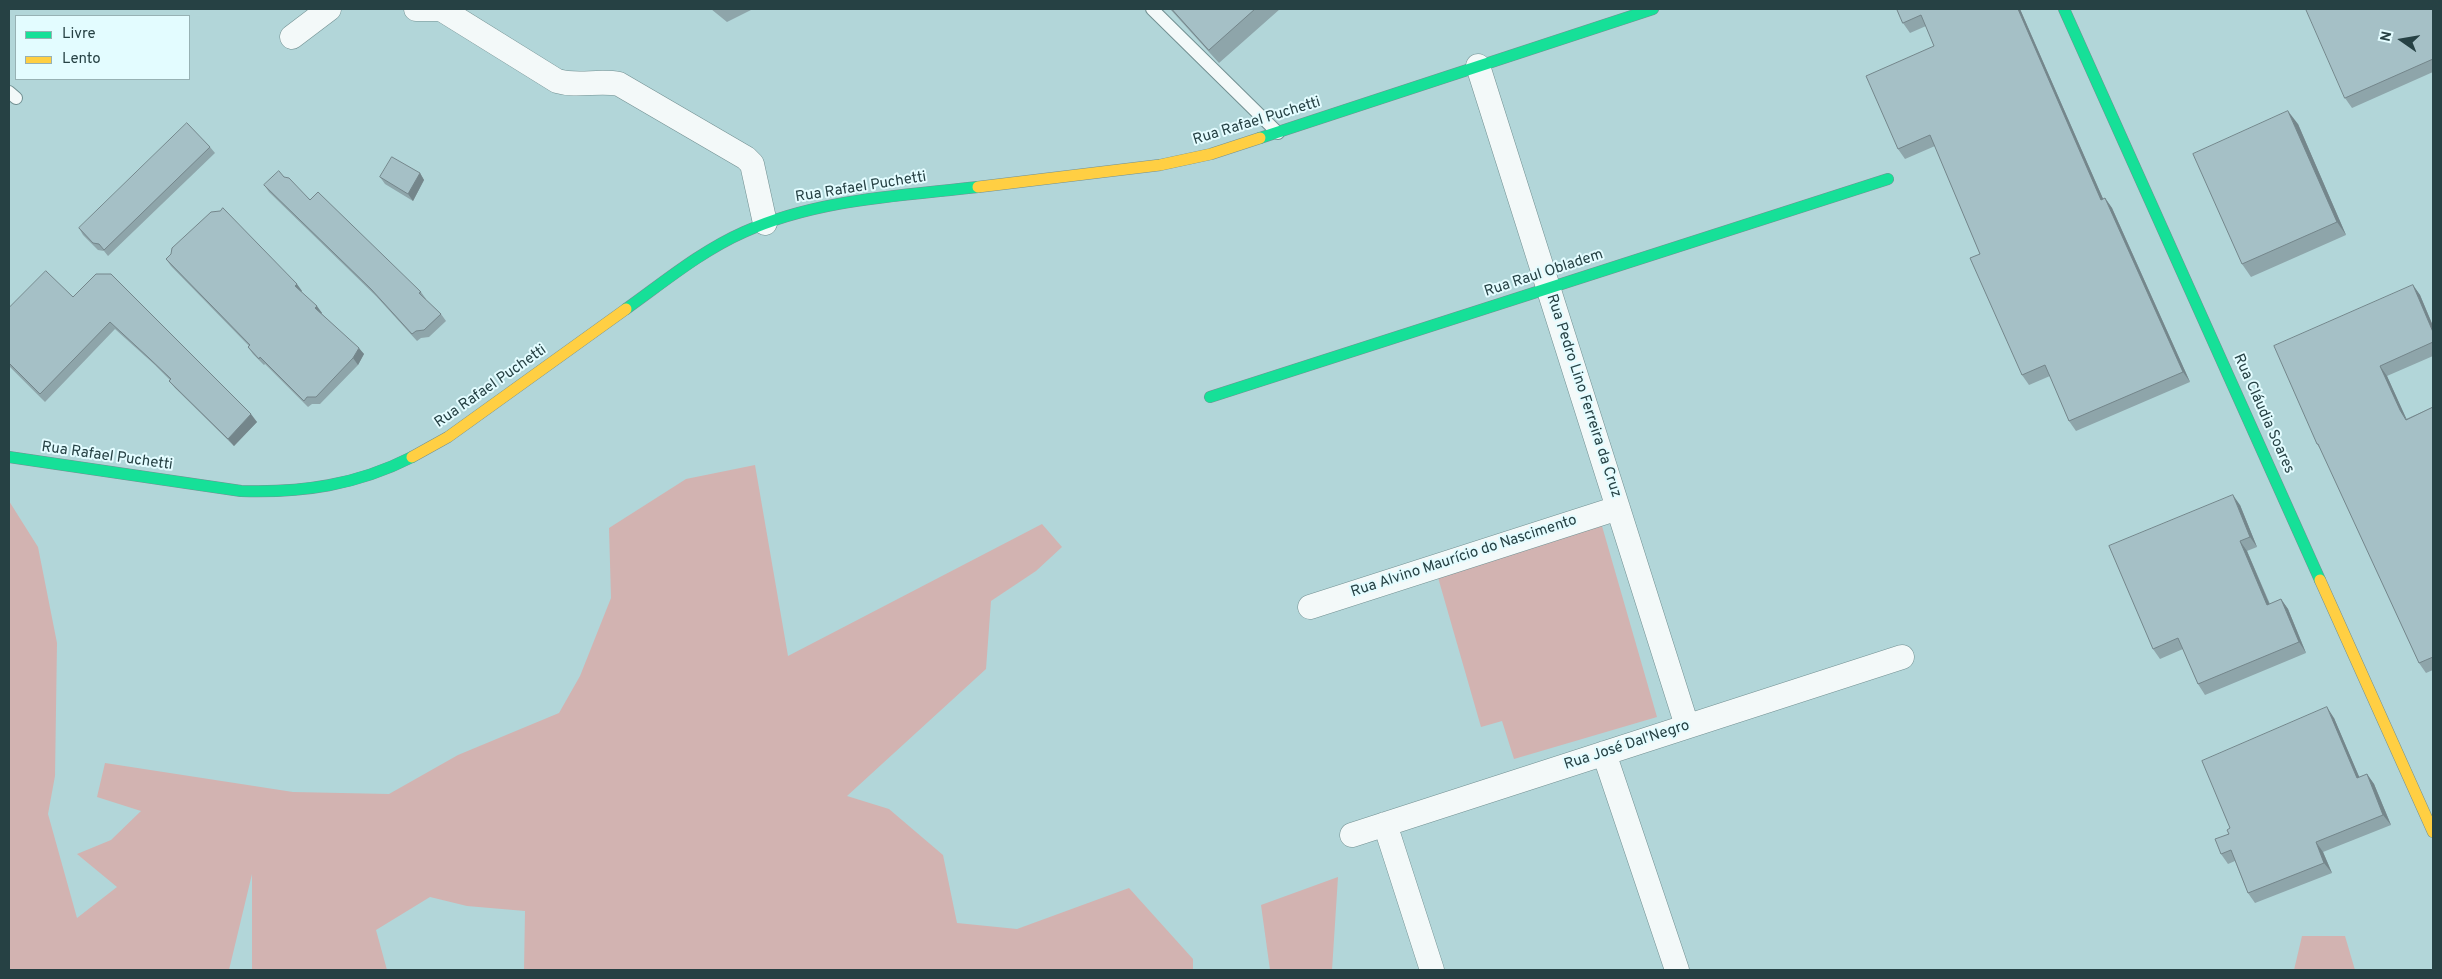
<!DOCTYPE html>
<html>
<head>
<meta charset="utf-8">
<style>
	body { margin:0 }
	#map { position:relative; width:2442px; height:979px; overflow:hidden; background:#b2d6d9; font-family:Overpass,sans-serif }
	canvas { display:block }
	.frame { position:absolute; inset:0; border:10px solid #264144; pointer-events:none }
	.legend { position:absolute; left:15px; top:15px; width:175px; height:65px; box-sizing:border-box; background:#e3fcff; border:1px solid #97b1b4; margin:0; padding:6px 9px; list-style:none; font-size:15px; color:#264144 }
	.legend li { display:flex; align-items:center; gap:10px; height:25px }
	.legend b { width:25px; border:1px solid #97b1b4 }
	.north { position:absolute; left:2377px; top:15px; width:50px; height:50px; -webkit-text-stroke:4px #e3fcff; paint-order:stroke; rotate:283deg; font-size:14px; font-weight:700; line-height:20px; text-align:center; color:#264144 }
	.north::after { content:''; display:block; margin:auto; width:18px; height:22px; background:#264144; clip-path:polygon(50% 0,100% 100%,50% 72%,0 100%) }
</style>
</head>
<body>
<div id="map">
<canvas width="2442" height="979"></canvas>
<div class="frame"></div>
<ul class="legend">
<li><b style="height:6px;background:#16e098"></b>Livre</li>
<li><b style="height:6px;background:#ffcf43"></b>Lento</li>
</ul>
<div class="north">N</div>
</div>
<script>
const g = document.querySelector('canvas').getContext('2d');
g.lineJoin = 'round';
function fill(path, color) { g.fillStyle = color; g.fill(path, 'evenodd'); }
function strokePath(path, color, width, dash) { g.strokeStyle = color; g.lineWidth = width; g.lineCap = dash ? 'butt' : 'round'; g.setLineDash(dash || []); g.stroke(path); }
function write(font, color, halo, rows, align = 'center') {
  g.font = font + ' Overpass,sans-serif'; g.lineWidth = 4; g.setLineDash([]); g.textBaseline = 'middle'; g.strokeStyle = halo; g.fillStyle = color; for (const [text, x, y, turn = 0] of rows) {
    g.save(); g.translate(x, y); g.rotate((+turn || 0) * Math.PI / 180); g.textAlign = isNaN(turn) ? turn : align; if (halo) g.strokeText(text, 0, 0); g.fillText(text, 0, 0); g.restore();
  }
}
fill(new Path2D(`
	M 755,465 L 788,656 L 1042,524 L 1062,547 L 1036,571 L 991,601 L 986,669 L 847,796 L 889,809 L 943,855 L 957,923 L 1017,929 L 1129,888 L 1193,959 L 1193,970 L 524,970 L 525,911 L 467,906 L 430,897 L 376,930 L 387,970 L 252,970 L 252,874 L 229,970 L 9,970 L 9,501 L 38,547 L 57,643 L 55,776 L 48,814 L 77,918 L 117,887 L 77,854 L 111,840 L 141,811 L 97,797 L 105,763 L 293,792 L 389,794 L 458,755 L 559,713 L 580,676 L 611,598 L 609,528 L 686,479 Z
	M 1602,526 L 1657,717 L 1514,759 L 1502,721 L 1481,727 L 1437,574 Z
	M 1338,877 L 1332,970 L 1270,970 L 1261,905 Z
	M 2302,936 L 2345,936 L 2355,970 L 2294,970 Z`), '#d2b3b1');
const lane = new Path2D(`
	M 1152,9 L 1278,133
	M 9,92 L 16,98`);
const street = new Path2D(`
	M 416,9 L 442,9
	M 441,9 L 557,81 C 577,87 599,80 619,84 L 746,158 L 752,164 L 765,223
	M 292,37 L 329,9
	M 1478,66 L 1687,726
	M 1310,607 L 1618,508
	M 1604,753 L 1677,970
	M 1385,824 L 1432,970
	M 1352,835 L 1902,657`);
const fast = new Path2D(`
	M 2064,9 L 2320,580
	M 1260,138 L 1653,9
	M 626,309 C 664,282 701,251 744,232 C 817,199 899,196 978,187
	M 1210,397 L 1888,179
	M 9,457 L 241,491 C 302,493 357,485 412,457`);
const slow = new Path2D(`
	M 978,187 L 1160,165 L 1211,154 L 1260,138
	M 412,457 L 448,437 L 626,309
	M 2320,580 L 2433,832`);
strokePath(lane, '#729092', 14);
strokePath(street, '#729092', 25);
strokePath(fast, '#729092', 12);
strokePath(slow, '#729092', 12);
strokePath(lane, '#f3f9f9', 12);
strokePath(street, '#f3f9f9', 24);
strokePath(fast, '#16e098', 11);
strokePath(slow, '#ffcf43', 11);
fill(new Path2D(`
	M 711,9 L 753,9 L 727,22 Z
	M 1170,9 L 1280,9 L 1219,63 Z
	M 1897,9 L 2020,9 L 2103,199 L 2105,198 L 2112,208 L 2190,382 L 2076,431 L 2069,421 L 2050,376 L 2029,385 L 2022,375 L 1980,254 L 1935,146 L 1905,159 L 1898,149 L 1934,46 L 1926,26 L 1910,33 L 1903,23 Z
	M 2433,9 L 2433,72 L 2352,108 L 2345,98 Z
	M 2298,124 L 2346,235 L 2251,277 L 2242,264 Z
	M 210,147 L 215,153 L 108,256 L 104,251 L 98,250 L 83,235 L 79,228 Z
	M 420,173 L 424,180 L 413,201 L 385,184 L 380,177 Z
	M 284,177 L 310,200 L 421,292 L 426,299 L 425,299 L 441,314 L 446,321 L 429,337 L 421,338 L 417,341 L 376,296 L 269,192 L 264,185 Z
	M 166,259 L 302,291 L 301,292 L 322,313 L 321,313 L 364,354 L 358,365 L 320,404 L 312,404 L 308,407 L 265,364 L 264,365 L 253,354 L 248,347 L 249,346 L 171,266 Z
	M 96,274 L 257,422 L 234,446 L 175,388 L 169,381 L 170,380 L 155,365 L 115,329 L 45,402 L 9,366 L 9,308 L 73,297 Z
	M 2413,285 L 2420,295 L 2433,326 L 2433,356 L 2387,376 L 2406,419 L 2433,407 L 2433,670 L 2426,673 L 2419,663 L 2323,453 L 2317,444 Z
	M 2240,505 L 2257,547 L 2247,551 L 2270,604 L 2281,599 L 2288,609 L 2306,653 L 2205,695 L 2198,684 L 2183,649 L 2160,659 L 2153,649 Z
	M 2334,718 L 2359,777 L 2367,774 L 2374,784 L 2391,825 L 2323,852 L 2332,873 L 2255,903 L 2248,893 L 2235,861 L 2228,864 L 2221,854 L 2230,828 Z`), '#8ea5aa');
fill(new Path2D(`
	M 2018,9 L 2020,9 L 2108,210 L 2101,200 Z
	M 2288,111 L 2298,124 L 2346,235 L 2337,222 Z
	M 420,173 L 424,180 L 413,201 L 408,194 Z
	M 2105,198 L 2112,208 L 2190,382 L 2183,372 Z
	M 297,284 L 302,291 L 300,293 L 295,286 Z
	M 2413,285 L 2420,295 L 2433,326 L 2433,332 Z
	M 317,306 L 322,313 L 320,315 L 315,308 Z
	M 359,348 L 364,354 L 358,365 L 353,358 Z
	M 2380,366 L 2387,376 L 2407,420 L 2413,430 L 2400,410 Z
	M 251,414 L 257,422 L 234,446 L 228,439 Z
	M 2233,495 L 2240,505 L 2257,547 L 2250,537 Z
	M 2240,541 L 2247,551 L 2274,615 L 2267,605 Z
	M 2281,599 L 2288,609 L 2306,653 L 2299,642 Z
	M 2327,707 L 2334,718 L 2364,788 L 2357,778 Z
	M 2367,774 L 2374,784 L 2391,825 L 2383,815 Z
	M 2316,842 L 2323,852 L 2332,873 L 2324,863 Z`), '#74868b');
const building = new Path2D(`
	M 1172,9 L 1255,9 L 1209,50 Z
	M 1897,9 L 2018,9 L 2101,200 L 2105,198 L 2183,372 L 2069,421 L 2045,365 L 2022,375 L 1970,258 L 1980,254 L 1930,135 L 1898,149 L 1866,76 L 1934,46 L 1921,15 L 1903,23 Z
	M 2306,9 L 2433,9 L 2433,59 L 2345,98 Z
	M 2288,111 L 2337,222 L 2242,264 L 2193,154 Z
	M 187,123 L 210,147 L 104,250 L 99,244 L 93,243 L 79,228 Z
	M 392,157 L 420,173 L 408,194 L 380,177 Z
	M 279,171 L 284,177 L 289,178 L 310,200 L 318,192 L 421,292 L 419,293 L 441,314 L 424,330 L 416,331 L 412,334 L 371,289 L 264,185 Z
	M 223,208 L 297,284 L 295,286 L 317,306 L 315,308 L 359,348 L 353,358 L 316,397 L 307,397 L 304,401 L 260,357 L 259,359 L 248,347 L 250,345 L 166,259 L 171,254 L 172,248 L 211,212 L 220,211 Z
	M 46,271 L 73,297 L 96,274 L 111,274 L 251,414 L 228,439 L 169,381 L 171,379 L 149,358 L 110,322 L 40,394 L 9,363 L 9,308 Z
	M 2413,285 L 2433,332 L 2433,342 L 2380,366 L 2400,410 L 2406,420 L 2433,407 L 2433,657 L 2419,663 L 2318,444 L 2317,444 L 2274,346 Z
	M 2233,495 L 2250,537 L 2240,541 L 2267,605 L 2281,599 L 2299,642 L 2198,684 L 2178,638 L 2153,649 L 2109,546 Z
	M 2327,707 L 2357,778 L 2367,774 L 2383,815 L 2316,842 L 2324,863 L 2248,893 L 2231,850 L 2221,854 L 2215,839 L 2229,834 L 2227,830 L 2230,828 L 2202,761 Z`);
fill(building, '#a5c0c6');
strokePath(building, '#74868b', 1);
write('15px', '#264144', '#e3fcff', [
	["Rua Rafael Puchetti",1257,122,-17],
	["Rua Rafael Puchetti",861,188,-9],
	["Rua Raul Obladem",1544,274,-18],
	["Rua Rafael Puchetti",491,387,-35],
	["Rua Pedro Lino Ferreira da Cruz",1583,396,72],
	["Rua Cláudia Soares",2263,414,66],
	["Rua Rafael Puchetti",107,457,8],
	["Rua Alvino Maurício do Nascimento",1464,557,-18],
	["Rua José Dal'Negro",1627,746,-18]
]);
</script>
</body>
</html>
